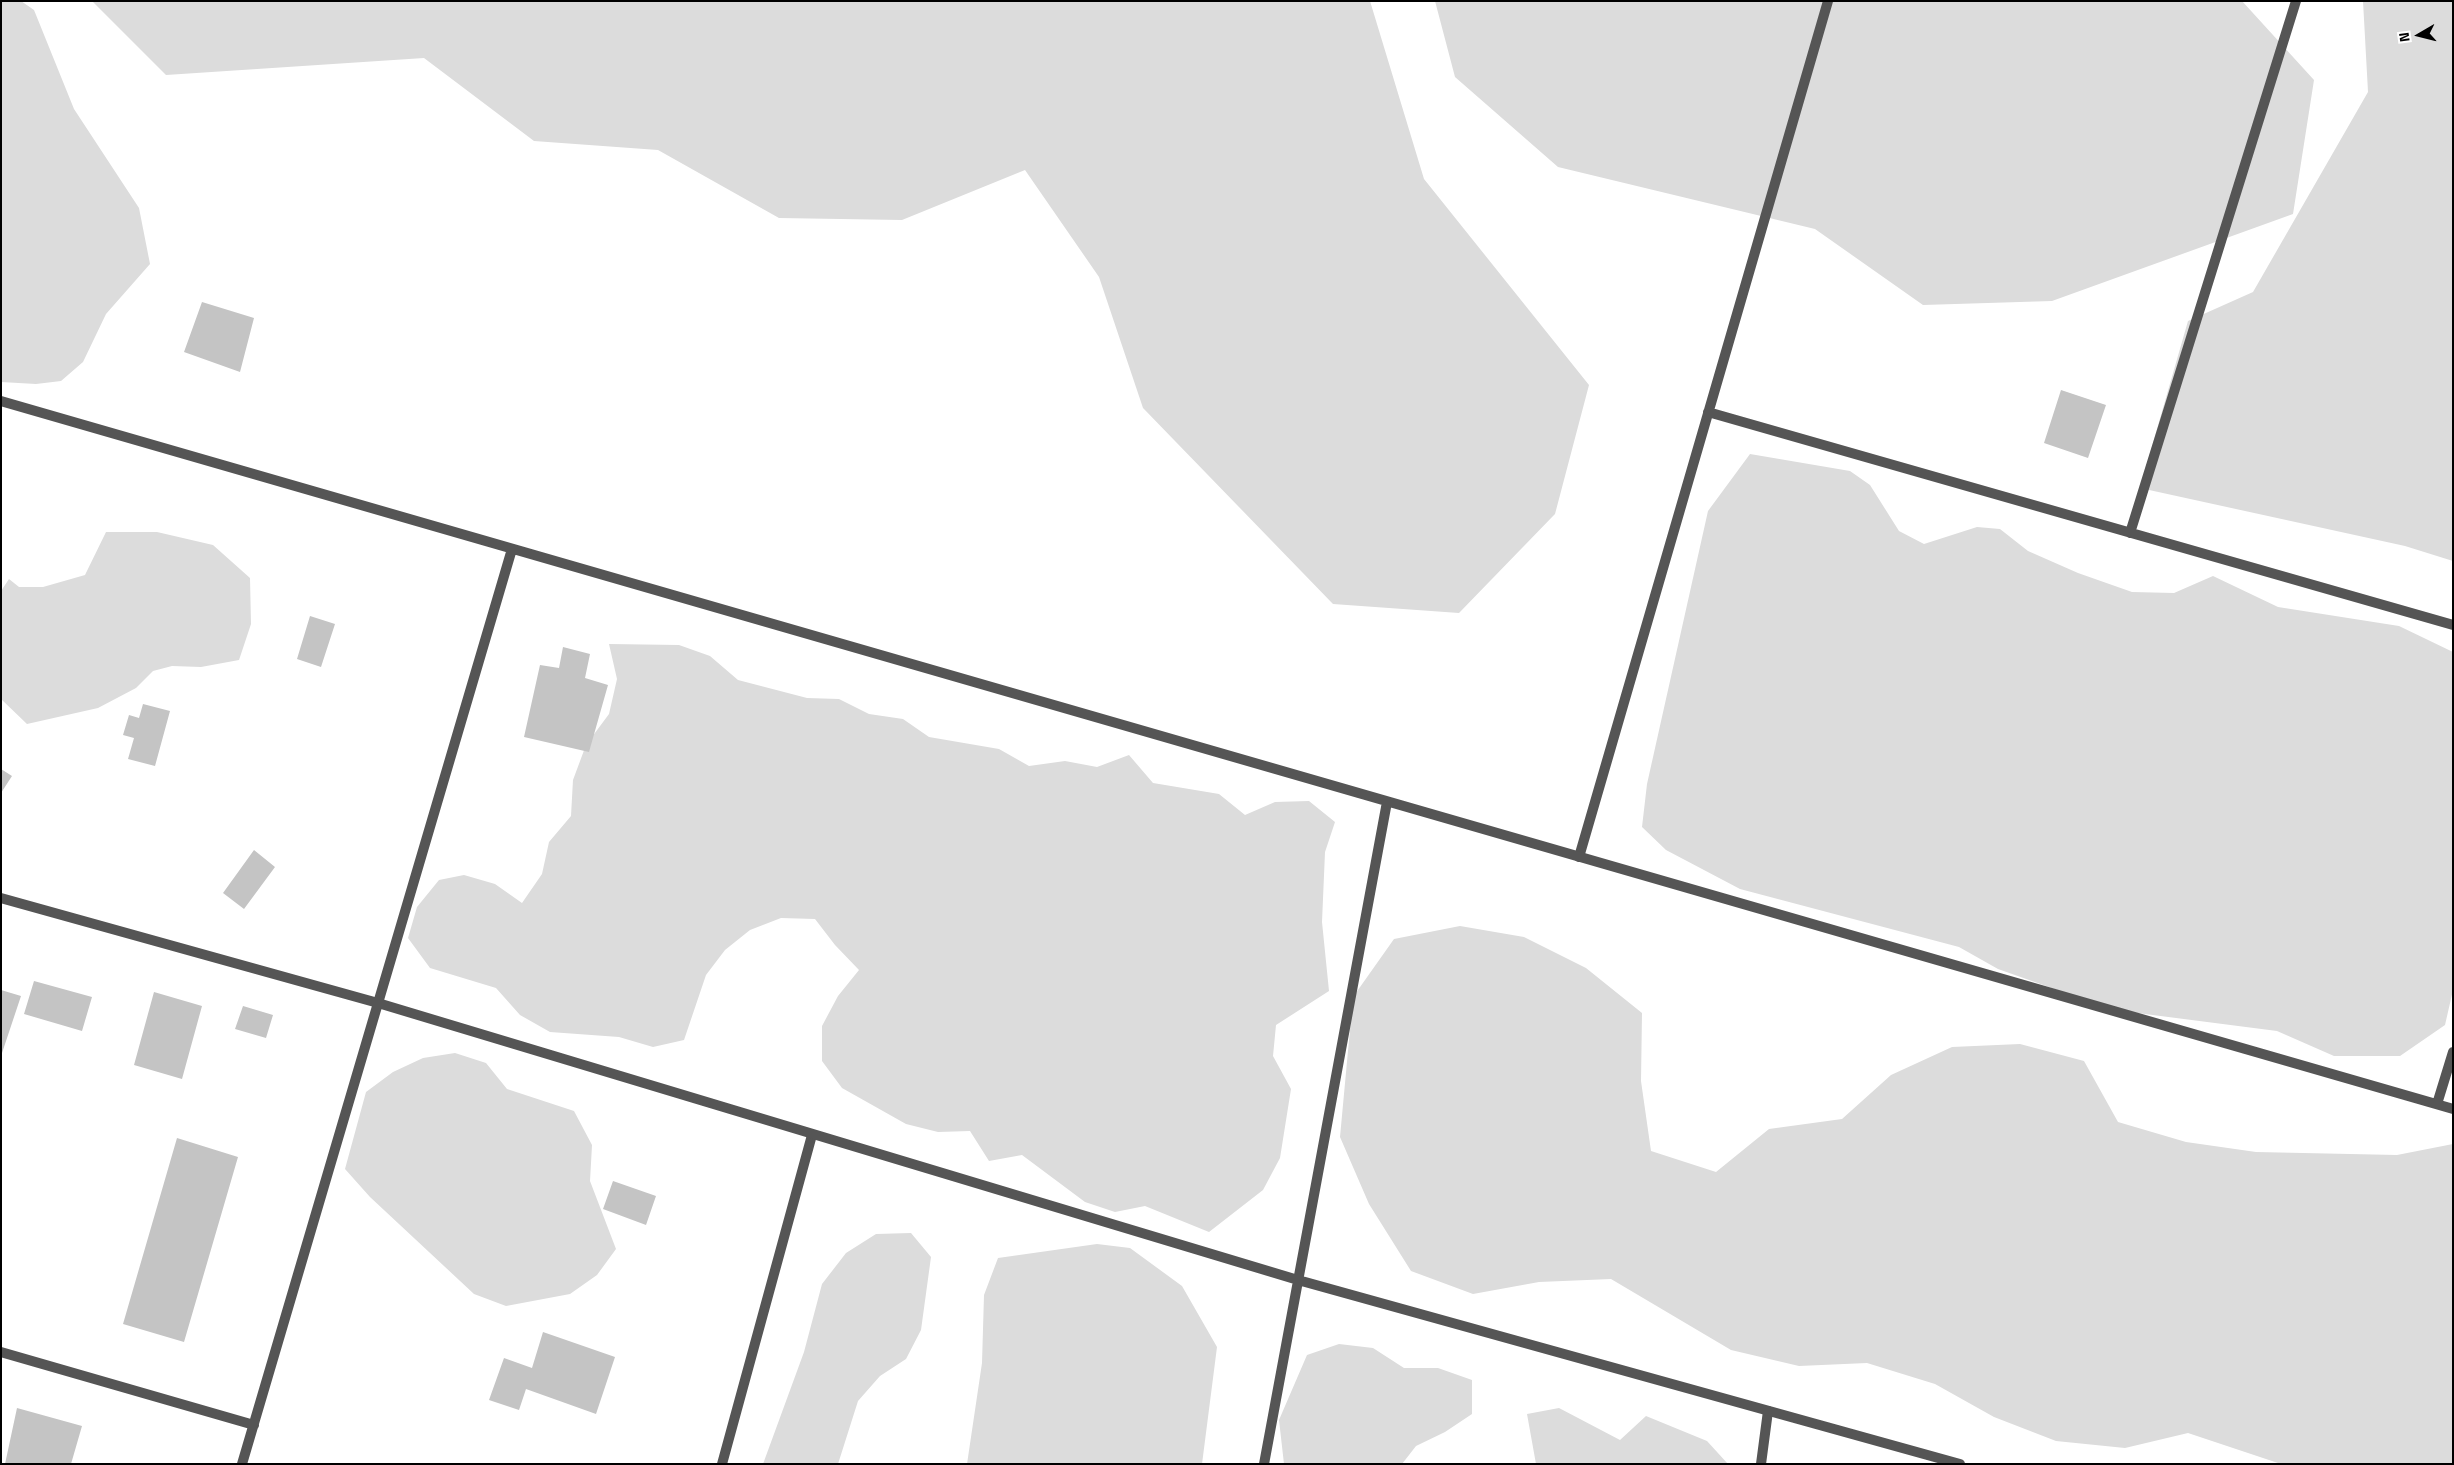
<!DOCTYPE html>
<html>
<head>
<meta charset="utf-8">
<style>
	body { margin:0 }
	#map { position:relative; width:2454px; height:1465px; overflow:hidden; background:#fff; font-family:"Titillium Web",sans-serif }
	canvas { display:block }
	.frame { position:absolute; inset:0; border:2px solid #000; pointer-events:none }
	.north { position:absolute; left:2394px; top:10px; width:50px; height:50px; -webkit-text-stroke:4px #fff; paint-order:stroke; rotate:262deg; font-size:14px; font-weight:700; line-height:20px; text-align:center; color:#000 }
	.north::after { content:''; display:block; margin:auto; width:18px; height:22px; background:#000; clip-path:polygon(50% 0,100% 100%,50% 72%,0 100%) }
</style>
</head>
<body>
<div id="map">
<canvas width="2454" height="1465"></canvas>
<div class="frame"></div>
<div class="north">N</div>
</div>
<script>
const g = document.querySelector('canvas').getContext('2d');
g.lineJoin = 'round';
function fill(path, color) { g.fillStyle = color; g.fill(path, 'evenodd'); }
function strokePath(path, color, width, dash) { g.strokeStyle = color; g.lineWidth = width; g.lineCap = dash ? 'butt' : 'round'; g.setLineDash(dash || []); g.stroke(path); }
fill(new Path2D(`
	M 1,1 L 21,1 L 34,10 L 74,109 L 139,208 L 150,264 L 106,314 L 83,362 L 61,381 L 36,384 L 1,382 Z
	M 92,1 L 1370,1 L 1424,179 L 1589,385 L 1555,514 L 1459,613 L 1333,604 L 1143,408 L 1099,277 L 1025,170 L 902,220 L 779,218 L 658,150 L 534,141 L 424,58 L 166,75 Z
	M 1435,1 L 2242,1 L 2314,80 L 2293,214 L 2052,301 L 1923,305 L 1815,229 L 1558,167 L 1455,77 Z
	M 2363,1 L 2453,1 L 2453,561 L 2405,546 L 2140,488 L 2188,321 L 2253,292 L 2368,92 Z
	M 1750,454 L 1850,471 L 1870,485 L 1899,531 L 1924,544 L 1977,527 L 2000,529 L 2028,551 L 2078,573 L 2132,592 L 2174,593 L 2213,576 L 2278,607 L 2399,626 L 2453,652 L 2453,990 L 2445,1025 L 2400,1056 L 2334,1056 L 2277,1031 L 2114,1010 L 1998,969 L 1959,947 L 1740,889 L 1666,850 L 1642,827 L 1647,784 L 1708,511 Z
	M 106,532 L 157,532 L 213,545 L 250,578 L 251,624 L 239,660 L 201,667 L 172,666 L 153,671 L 136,688 L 98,708 L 27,724 L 1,699 L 1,591 L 9,579 L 19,587 L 43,587 L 85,575 Z
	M 609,644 L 679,645 L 710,656 L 738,680 L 807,698 L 839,699 L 869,714 L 903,719 L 929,737 L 999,749 L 1029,766 L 1065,761 L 1097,767 L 1129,755 L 1153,783 L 1219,794 L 1245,815 L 1275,802 L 1309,801 L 1335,822 L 1325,852 L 1322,922 L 1329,991 L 1276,1025 L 1273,1056 L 1291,1089 L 1280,1158 L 1263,1190 L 1209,1232 L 1145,1206 L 1115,1212 L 1085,1202 L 1022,1155 L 989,1161 L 970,1131 L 938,1132 L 906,1124 L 842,1088 L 822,1061 L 822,1026 L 838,996 L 859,970 L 835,945 L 815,919 L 781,918 L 750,930 L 725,950 L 706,975 L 684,1040 L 653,1047 L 619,1037 L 550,1032 L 520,1015 L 496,988 L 430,968 L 408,938 L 417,907 L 439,880 L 464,875 L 495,884 L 522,903 L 542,874 L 549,842 L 571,816 L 573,780 L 586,745 L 609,714 L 617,679 Z
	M 1460,926 L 1524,937 L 1586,968 L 1642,1013 L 1641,1081 L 1651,1151 L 1716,1172 L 1769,1129 L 1842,1119 L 1891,1075 L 1952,1047 L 2020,1044 L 2084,1061 L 2118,1122 L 2186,1142 L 2256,1152 L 2397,1155 L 2453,1144 L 2453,1464 L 2281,1464 L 2188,1433 L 2125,1448 L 2056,1441 L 1994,1417 L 1935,1384 L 1867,1363 L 1799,1366 L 1731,1350 L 1611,1279 L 1539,1282 L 1473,1294 L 1411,1271 L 1369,1204 L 1340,1137 L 1353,997 L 1394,939 Z
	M 455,1053 L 486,1063 L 507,1089 L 574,1111 L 592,1145 L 590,1181 L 616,1249 L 597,1275 L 570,1294 L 506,1306 L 474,1294 L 370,1197 L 345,1169 L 366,1092 L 393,1072 L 423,1058 Z
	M 911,1233 L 931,1257 L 921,1330 L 906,1359 L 880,1376 L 858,1401 L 838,1464 L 763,1464 L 804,1352 L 822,1284 L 846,1253 L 876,1234 Z
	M 1097,1244 L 1130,1248 L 1182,1286 L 1217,1347 L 1202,1464 L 967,1464 L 982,1363 L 984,1295 L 998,1258 Z
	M 1339,1344 L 1373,1348 L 1404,1368 L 1438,1368 L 1472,1380 L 1472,1414 L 1445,1432 L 1416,1446 L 1402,1464 L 1284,1464 L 1279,1420 L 1307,1355 Z
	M 1559,1408 L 1620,1440 L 1646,1416 L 1707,1441 L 1728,1464 L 1536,1464 L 1527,1414 Z`), '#dcdcdc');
fill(new Path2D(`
	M 202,302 L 254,318 L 240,372 L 184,352 Z
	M 2061,390 L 2106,405 L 2088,458 L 2044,443 Z
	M 310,616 L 335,624 L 321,667 L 297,659 Z
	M 563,647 L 590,654 L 585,678 L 608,685 L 589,752 L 524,737 L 540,665 L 559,668 Z
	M 143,704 L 170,711 L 155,766 L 128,759 L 134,738 L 123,735 L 129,715 L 139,718 Z
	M 1,769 L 12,776 L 1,793 Z
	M 254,850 L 275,867 L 244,909 L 223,893 Z
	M 34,981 L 92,997 L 82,1031 L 24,1014 Z
	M 1,990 L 21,996 L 2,1053 L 1,1053 Z
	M 154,992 L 202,1006 L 182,1079 L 134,1065 Z
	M 243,1006 L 273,1015 L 266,1038 L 235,1029 Z
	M 177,1138 L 238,1157 L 184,1342 L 123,1324 Z
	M 613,1181 L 656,1196 L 646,1225 L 603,1209 Z
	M 543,1332 L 615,1357 L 596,1414 L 526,1389 L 519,1410 L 489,1400 L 504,1358 L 532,1368 Z
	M 17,1408 L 82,1426 L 71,1464 L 5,1464 Z`), '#c4c4c4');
strokePath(new Path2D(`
	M 1708,412 L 2453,625
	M 2130,533 L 2296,1
	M 1579,857 L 1828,1
	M 722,1464 L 812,1135
	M 1761,1464 L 1768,1411`), '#555', 10);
strokePath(new Path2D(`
	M 1,401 L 2453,1109
	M 1,898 L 378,1003 L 1298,1280 L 1960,1464
	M 2437,1104 L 2453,1052
	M 1,1352 L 254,1425
	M 242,1464 L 512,549
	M 1264,1464 L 1387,802`), '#555', 10);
</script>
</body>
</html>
